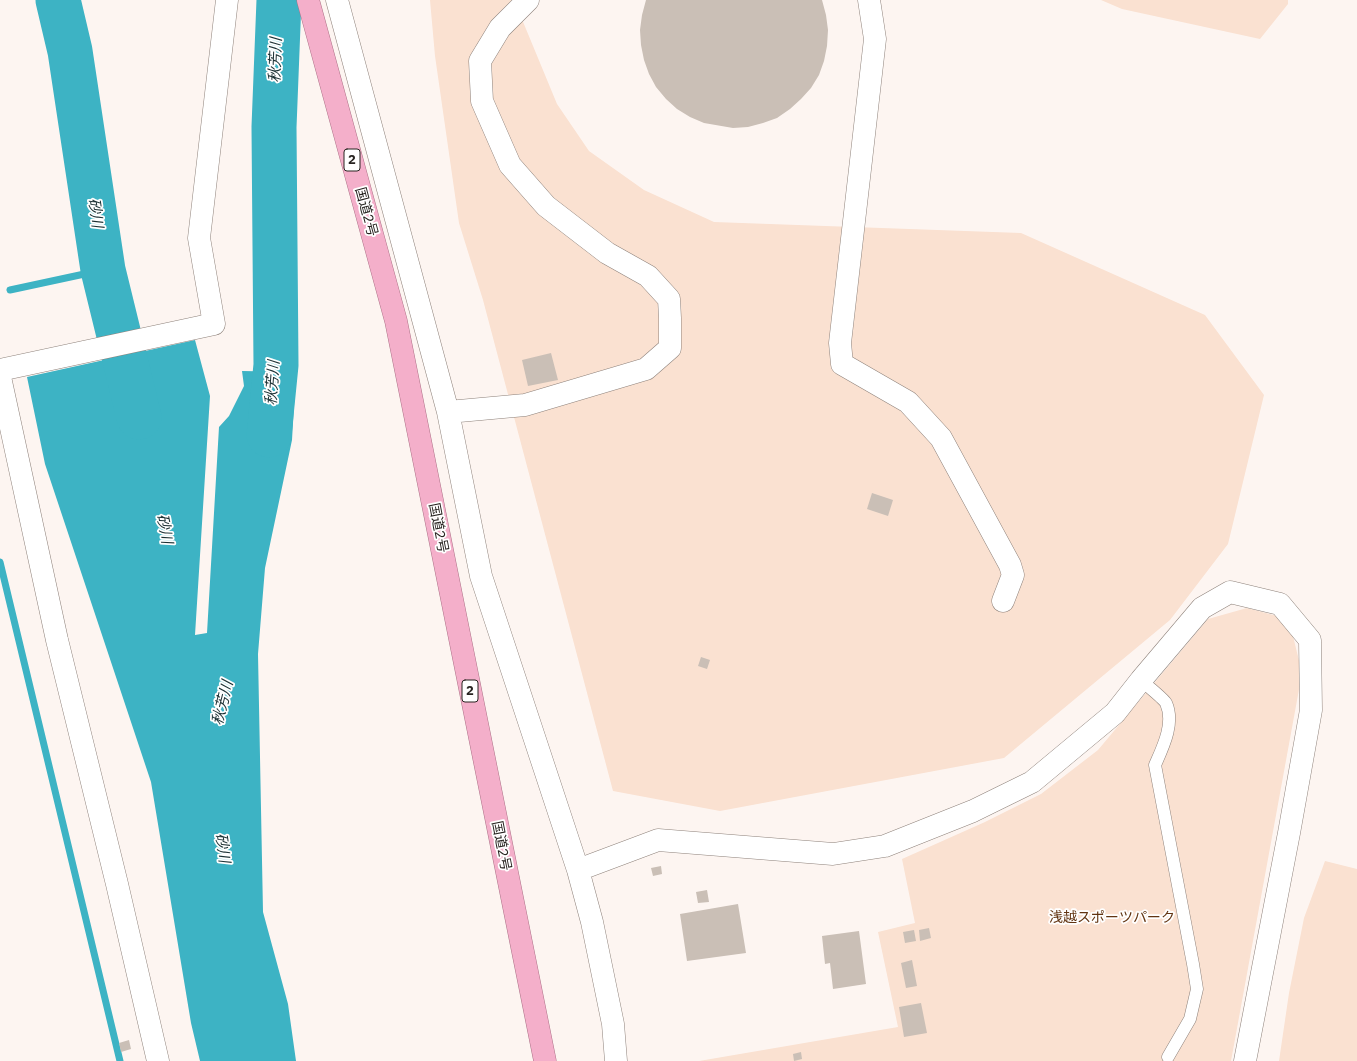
<!DOCTYPE html>
<html>
<head>
<meta charset="utf-8">
<style>
	body { margin:0 }
	canvas { display:block; background:#fdf5f1 }
</style>
</head>
<body>
<canvas width="1357" height="1061"></canvas>
<script>
const g = document.querySelector('canvas').getContext('2d');
g.lineJoin = 'round';
function fill(path, color) { g.fillStyle = color; g.fill(path, 'evenodd'); }
function strokePath(path, color, width, dash) { g.strokeStyle = color; g.lineWidth = width; g.lineCap = dash ? 'butt' : 'round'; g.setLineDash(dash || []); g.stroke(path); }
function write(font, color, halo, rows, align = 'center') {
  g.font = font + ' "IBM Plex Sans","Noto Sans JP",sans-serif'; g.lineWidth = 3.5; g.setLineDash([]); g.textBaseline = 'middle'; g.strokeStyle = halo; g.fillStyle = color; for (const [text, x, y, turn = 0] of rows) {
    g.save(); g.translate(x, y); g.rotate((+turn || 0) * Math.PI / 180); g.textAlign = isNaN(turn) ? turn : align; if (halo) g.strokeText(text, 0, 0); g.fillText(text, 0, 0); g.restore();
  }
}
fill(new Path2D(`
	M 430,0 L 514,0 L 557,104 L 589,151 L 644,190 L 714,222 L 1021,233 L 1205,315 L 1264,395 L 1228,544 L 1170,620 L 1004,758 L 720,811 L 613,791 L 483,300 L 459,223 L 435,56 Z
	M 1101,0 L 1288,0 L 1288,4 L 1260,39 L 1122,9 Z
	M 1247,608 L 1277,616 L 1293,636 L 1302,673 L 1231,1061 L 699,1061 L 898,1027 L 878,932 L 915,923 L 902,859 L 985,822 L 1041,794 L 1098,750 L 1208,619 Z
	M 1325,861 L 1357,869 L 1357,1061 L 1279,1061 L 1289,993 L 1304,918 Z`), '#fae1d1');
fill(new Path2D(`
	M 195,340 L 210,396 L 195,635 L 207,633 L 219,427 L 229,416 L 244,386 L 242,371 L 296,372 L 292,440 L 265,568 L 258,654 L 263,912 L 288,1004 L 296,1061 L 200,1061 L 191,1023 L 151,782 L 45,464 L 27,377 Z`), '#3db3c4');
strokePath(new Path2D(`
	M 10,290 L 103,270
	M 0,562 L 120,1061`), '#3db3c4', 7);
strokePath(new Path2D(`
	M 58,0 L 70,51 L 103,270 L 139,417
	M 269,435 L 276,365 L 274,127 L 279,0`), '#3db3c4', 45);
fill(new Path2D(`
	M 646,0 L 822,0 L 826,15 L 828,30 L 827,46 L 824,61 L 819,75 L 811,88 L 801,99 L 790,109 L 777,118 L 763,123 L 748,127 L 733,128 L 704,123 L 690,117 L 677,109 L 666,99 L 656,87 L 649,74 L 644,60 L 641,45 L 640,30 L 642,15 Z
	M 551,353 L 558,380 L 528,386 L 522,360 Z
	M 872,493 L 893,500 L 888,516 L 867,509 Z
	M 701,657 L 710,660 L 707,669 L 698,666 Z
	M 661,866 L 662,874 L 653,876 L 651,868 Z
	M 707,890 L 709,902 L 698,903 L 696,892 Z
	M 738,904 L 746,953 L 687,961 L 680,914 Z
	M 929,928 L 931,938 L 920,941 L 919,930 Z
	M 914,930 L 916,941 L 905,943 L 903,932 Z
	M 859,931 L 866,984 L 833,989 L 830,963 L 825,964 L 822,936 Z
	M 912,960 L 917,986 L 906,988 L 901,963 Z
	M 921,1003 L 927,1033 L 904,1037 L 899,1007 Z
	M 129,1040 L 131,1049 L 121,1052 L 119,1043 Z
	M 801,1052 L 802,1059 L 794,1061 L 793,1054 Z`), '#cabfb6');
const service = new Path2D(`
	M 1141,680 C 1146,685 1163,698 1166,703 C 1175,723 1163,747 1155,765 L 1193,964 L 1197,989 L 1190,1019 L 1168,1057`);
const minor = new Path2D(`
	M 337,0 L 448,412 L 481,576 L 578,870 L 592,922 L 613,1024 L 616,1061
	M 869,0 L 875,39 L 840,343 L 842,364 L 908,402 L 941,438 L 1010,565 L 1013,575 L 1003,601
	M 0,370 L 214,324 L 199,238 L 227,0
	M 0,377 L 57,640 L 117,884 L 158,1061
	M 448,412 L 525,405 L 646,369 L 670,348 L 670,318 L 669,299 L 648,276 L 607,253 L 546,206 L 510,165 L 482,101 L 480,61 L 500,28 L 528,0
	M 578,870 L 658,840 L 833,854 L 885,846 L 973,811 L 1032,782 L 1115,713 L 1141,680 L 1202,608 L 1230,592 L 1280,604 L 1310,640 L 1311,710 L 1289,833 L 1245,1061`);
const trunk = new Path2D(`
	M 308,0 L 396,321 L 545,1061`);
strokePath(service, '#8e827b', 13);
strokePath(minor, '#8e827b', 23);
strokePath(trunk, '#ab7186', 23);
strokePath(service, '#fff', 12);
strokePath(minor, '#fff', 22);
strokePath(trunk, '#f4afca', 22);
for (const [x, y, w] of [
	[352,160,16],
	[470,691,16]
]) { const box = new Path2D(); box.roundRect(x - w / 2, y - 11, w, 22, 3); g.fillStyle = '#fff'; g.fill(box); strokePath(box, '#282421', 1); }
write('bold 13px', '#282421', null, [
	["2",352,160],
	["2",470,691]
]);
write('14px', '#282421', '#fff', [
	["国道2号",366,212,75],
	["国道2号",438,528,79],
	["国道2号",501,846,79]
]);
write('14px', '#623411', '#fff', [
	["浅越スポーツパーク",1112,918]
]);
write('italic 15px', '#1c3134', '#fff', [
	["秋芳川",276,60,-88],
	["砂川",95,213,82],
	["秋芳川",273,383,-86],
	["砂川",164,529,79],
	["秋芳川",223,703,-76],
	["砂川",222,848,82]
]);
</script>
</body>
</html>
